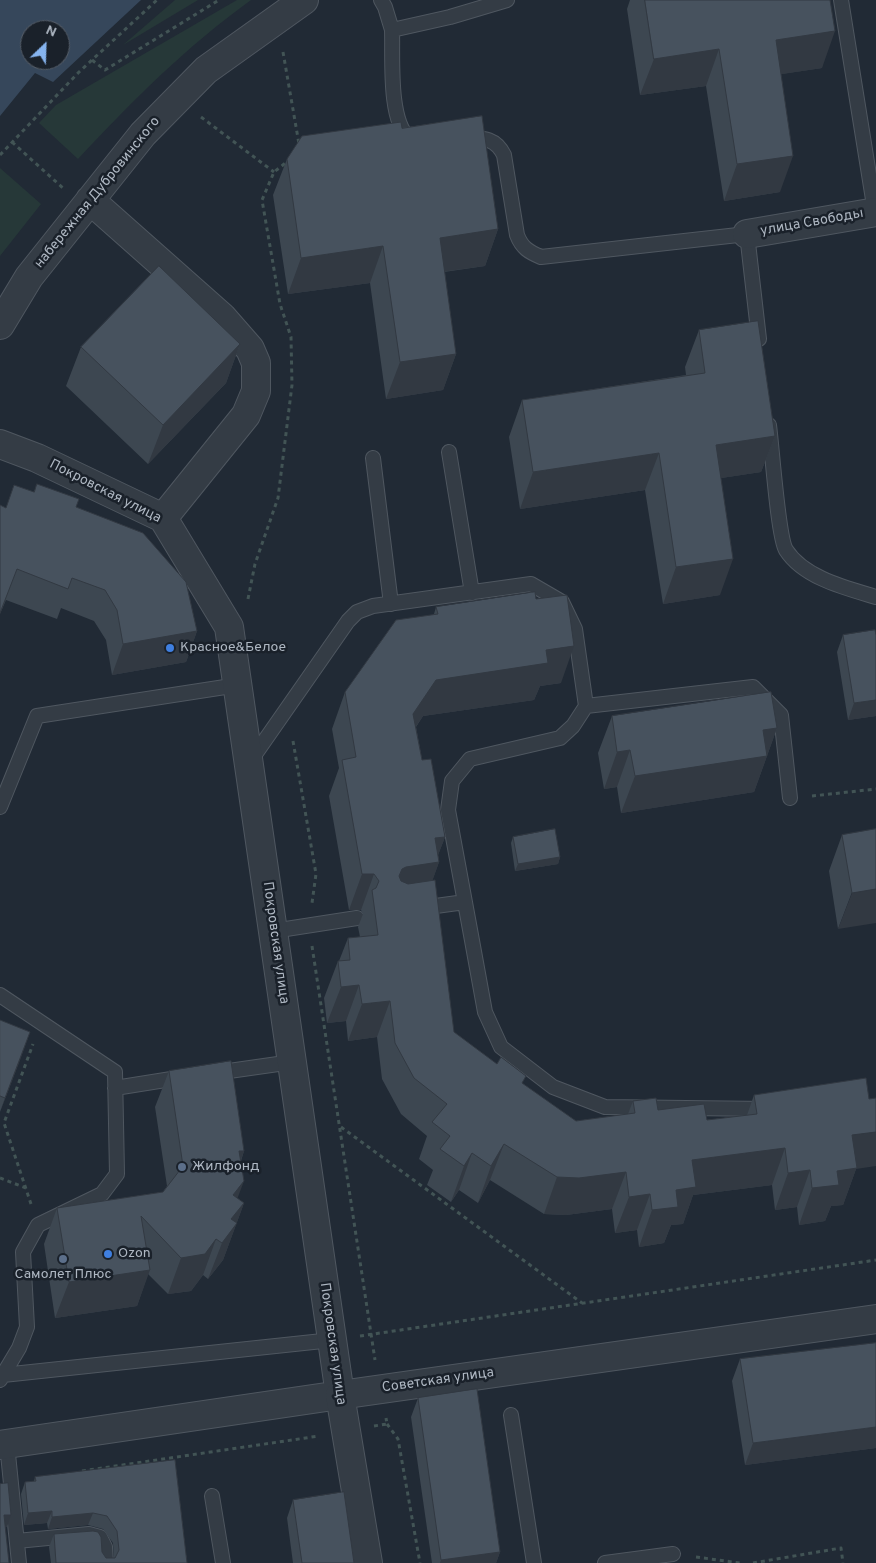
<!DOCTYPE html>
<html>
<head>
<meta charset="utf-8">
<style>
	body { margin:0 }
	#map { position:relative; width:876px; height:1563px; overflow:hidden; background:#212a35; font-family:Overpass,sans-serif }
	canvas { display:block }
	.north { position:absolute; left:20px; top:20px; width:50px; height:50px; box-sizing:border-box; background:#1a212a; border:1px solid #555d67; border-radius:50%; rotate:24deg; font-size:14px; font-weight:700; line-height:20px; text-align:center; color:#aeb7c2 }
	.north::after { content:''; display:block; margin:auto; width:18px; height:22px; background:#86b4ef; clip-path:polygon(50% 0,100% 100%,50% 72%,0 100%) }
</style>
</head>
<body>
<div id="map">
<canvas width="876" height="1563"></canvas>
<div class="north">N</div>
</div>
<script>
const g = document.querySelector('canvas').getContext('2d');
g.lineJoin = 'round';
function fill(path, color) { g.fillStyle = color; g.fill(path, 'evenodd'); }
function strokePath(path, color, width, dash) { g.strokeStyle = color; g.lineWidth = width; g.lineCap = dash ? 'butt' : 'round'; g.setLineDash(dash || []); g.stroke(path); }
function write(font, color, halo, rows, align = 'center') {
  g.font = font + ' Overpass,sans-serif'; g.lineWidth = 5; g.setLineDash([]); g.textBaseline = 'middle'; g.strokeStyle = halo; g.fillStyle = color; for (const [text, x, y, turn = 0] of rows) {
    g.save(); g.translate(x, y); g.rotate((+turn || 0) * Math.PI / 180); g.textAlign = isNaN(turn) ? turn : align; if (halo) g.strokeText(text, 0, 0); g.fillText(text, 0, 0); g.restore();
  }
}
fill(new Path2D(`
	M 175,0 L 198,0 L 123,45 Z
	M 237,0 L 251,0 C 186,47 133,100 78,159 L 39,123 L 56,105 Z
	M 0,168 L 41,204 L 0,256 Z`), '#263838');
fill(new Path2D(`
	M 0,0 L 141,0 L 53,82 L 35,73 L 0,116 ZM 30,30 L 60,30 L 60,60 L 30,60 Z`), '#36475b');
const service = new Path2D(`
	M 381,0 L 385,7 L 392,30 L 450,17 L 507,0
	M 841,0 L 875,212
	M 392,30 C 393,56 388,120 409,138
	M 467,139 C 484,137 496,139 504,155 L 517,235 C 522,248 529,252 541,257 L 747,234 L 759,339
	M 769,425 C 772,447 778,537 786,550 C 804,578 846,588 876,597
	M 449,452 L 472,593
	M 373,458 L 391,604
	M 586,706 L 573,726 L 560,738 L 470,759 L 452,781 L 448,810 L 471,935 L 485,1012 L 501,1047 L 553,1087 L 605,1107 L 768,1109
	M 249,763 L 348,621 L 357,612 L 373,606 L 531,584 L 562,602 L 575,629 L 586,706 L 753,687 L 781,715 L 790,798
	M 0,807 L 37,716 L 238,685
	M 421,908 L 465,902
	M 273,931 L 357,918
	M 0,995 L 115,1072 L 117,1174 L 102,1194 L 38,1225 L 23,1252 L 27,1327 L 19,1348 L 0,1380
	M 215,1073 L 292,1062
	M 115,1088 L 184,1077
	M 3,1375 L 332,1340
	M 511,1415 L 534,1563
	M 7,1444 L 19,1563
	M 212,1496 L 223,1563
	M 17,1541 L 89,1534 L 100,1537 L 105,1547 L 106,1563
	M 605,1563 L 673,1554`);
const minor = new Path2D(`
	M 90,200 L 222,317 L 250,349 L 256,363 L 256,391 L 246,415 L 163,518
	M 747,234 L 876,212
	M 0,325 L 29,277 L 143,134 L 206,70 L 304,0
	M 0,444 L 37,458 L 163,518 L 229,627 L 340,1395 L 0,1445`);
const tertiary = new Path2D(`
	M 368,1563 L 340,1395 L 876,1319`);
strokePath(service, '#4f5760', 16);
strokePath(minor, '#4f5760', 30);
strokePath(tertiary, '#4f5760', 30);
strokePath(new Path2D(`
	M 283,52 L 299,144
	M 92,60 L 105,70 L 219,0
	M 201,117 L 274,172
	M 12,142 L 64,189
	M 0,155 L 79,72 L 157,0
	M 248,599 L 255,564 L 278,498 L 292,385 L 291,337 L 280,304 L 262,200 L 274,172 L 288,161
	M 293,741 L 316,874 L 312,903
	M 812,796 L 876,789
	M 312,946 L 375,1360
	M 341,1127 L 582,1303
	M 0,1178 L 26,1188
	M 31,1204 L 4,1123 L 33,1044
	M 360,1336 L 876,1260
	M 387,1424 L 398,1439 L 420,1563
	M 374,1426 L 387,1424 L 386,1418
	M 82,1471 L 319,1436
	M 696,1557 L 740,1563
	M 753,1563 L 841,1548 L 843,1563`), '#425455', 3, [4, 4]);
strokePath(service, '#343c45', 14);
strokePath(minor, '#343c45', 28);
strokePath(tertiary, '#343c45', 28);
fill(new Path2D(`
	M 630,0 L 830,0 L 822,68 L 781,74 L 780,192 L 724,201 L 706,86 L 640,95 L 627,9 Z
	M 402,128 L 498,229 L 485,266 L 444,272 L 456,354 L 443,390 L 386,399 L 370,283 L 288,294 L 273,195 L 287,159 Z
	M 699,330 L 775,436 L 761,472 L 721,478 L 720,595 L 663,604 L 645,490 L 520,509 L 509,437 L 522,400 L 686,375 L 685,367 Z
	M 240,344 L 226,383 L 148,464 L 66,386 L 81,347 Z
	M 0,505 L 6,508 L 76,507 L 197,631 L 186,662 L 112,675 L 106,640 L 94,621 L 61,608 L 57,619 L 6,600 L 0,614 Z
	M 536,599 L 561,683 L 540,686 L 534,700 L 423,716 L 416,727 L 422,760 L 445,837 L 438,855 L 439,862 L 432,881 L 454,1032 L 523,1084 L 576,1121 L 628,1114 L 633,1101 L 658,1110 L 707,1120 L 747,1115 L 754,1095 L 856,1169 L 843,1205 L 831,1206 L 825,1221 L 799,1225 L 797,1207 L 775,1210 L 772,1185 L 693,1195 L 683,1224 L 671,1225 L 664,1243 L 639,1247 L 637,1230 L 615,1233 L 612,1209 L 566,1215 L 544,1214 L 490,1180 L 478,1203 L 459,1190 L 451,1202 L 427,1185 L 433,1170 L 419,1159 L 427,1136 L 401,1114 L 382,1079 L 377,1037 L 348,1041 L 346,1021 L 327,1023 L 324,998 L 338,961 L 339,961 L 348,938 L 360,937 L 358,927 L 363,914 L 361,910 L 349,910 L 329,796 L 339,768 L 332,729 L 345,692 L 434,614 L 436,607 Z
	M 843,635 L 876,716 L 848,720 L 837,652 Z
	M 612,716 L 777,728 L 754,792 L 621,813 L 617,787 L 604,789 L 598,753 Z
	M 876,829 L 838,929 L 829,871 L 842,835 Z
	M 513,837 L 560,857 L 558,864 L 515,871 L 511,843 Z
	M 0,1020 L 30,1032 L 0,1112 Z
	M 169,1071 L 244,1151 L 241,1161 L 237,1198 L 244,1203 L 223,1260 L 208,1279 L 203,1275 L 191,1291 L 168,1294 L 148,1274 L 137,1306 L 55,1318 L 44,1244 L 57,1208 L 163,1192 L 167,1186 L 155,1107 Z
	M 876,1343 L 876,1448 L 745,1465 L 732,1381 L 740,1359 Z
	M 418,1398 L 500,1552 L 496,1563 L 432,1563 L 411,1417 Z
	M 175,1460 L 187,1563 L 51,1563 L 49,1547 L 54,1534 L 102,1552 L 106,1558 L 114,1558 L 113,1543 L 103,1529 L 88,1525 L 48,1529 L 47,1523 L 24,1525 L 21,1494 L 25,1482 L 34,1481 L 35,1477 Z
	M 293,1500 L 354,1563 L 293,1563 L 287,1518 Z`), '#3d4751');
fill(new Path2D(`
	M 835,31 L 822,68 L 763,77 L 776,40 Z
	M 719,49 L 706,86 L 640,95 L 654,59 Z
	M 793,156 L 780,192 L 724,201 L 737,164 Z
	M 498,229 L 485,266 L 426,274 L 440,238 Z
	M 383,246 L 370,283 L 288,294 L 301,258 Z
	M 240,344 L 226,383 L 148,464 L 163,425 Z
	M 456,354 L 443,390 L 386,399 L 400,362 Z
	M 775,436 L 761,472 L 702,481 L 716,445 Z
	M 659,453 L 645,490 L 520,509 L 533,472 Z
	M 733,559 L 720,595 L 663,604 L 676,567 Z
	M 197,631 L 186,662 L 112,675 L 123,644 Z
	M 574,646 L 561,683 L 540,686 L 534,700 L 423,716 L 400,750 L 413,714 L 436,680 L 546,650 Z
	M 876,700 L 876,716 L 848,720 L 854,703 Z
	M 777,728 L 754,792 L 621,813 L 635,776 L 763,730 Z
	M 630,750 L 617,787 L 604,789 L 617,752 Z
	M 445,837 L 435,863 L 439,862 L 426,899 L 388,905 L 402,869 L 435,838 Z
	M 560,857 L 558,864 L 515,871 L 518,864 Z
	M 362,874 L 374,874 L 361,910 L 349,910 Z
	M 876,889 L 876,923 L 838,929 L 852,893 Z
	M 359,985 L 346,1021 L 327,1023 L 341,987 Z
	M 390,1001 L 377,1037 L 348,1041 L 362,1004 Z
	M 30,1032 L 19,1063 L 0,1112 L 5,1098 Z
	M 876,1132 L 876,1166 L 856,1169 L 843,1205 L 831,1206 L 825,1221 L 799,1225 L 812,1188 L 852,1135 Z
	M 504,1144 L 490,1180 L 478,1203 L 491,1166 Z
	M 785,1148 L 772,1185 L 693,1195 L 683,1224 L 671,1225 L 664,1243 L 639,1247 L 652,1210 L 676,1190 L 692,1160 Z
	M 239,1151 L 244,1151 L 231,1187 Z
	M 472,1153 L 459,1190 L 451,1202 L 464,1166 Z
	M 810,1170 L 797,1207 L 775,1210 L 788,1173 Z
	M 626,1172 L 612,1209 L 566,1215 L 544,1214 L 557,1177 Z
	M 244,1181 L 230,1218 L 233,1195 Z
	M 650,1194 L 637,1230 L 615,1233 L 629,1197 Z
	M 244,1203 L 223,1260 L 208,1279 L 222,1243 L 231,1219 Z
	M 216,1239 L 203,1275 L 191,1291 L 168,1294 L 181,1258 Z
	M 150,1270 L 137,1306 L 55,1318 L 69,1282 Z
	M 876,1427 L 876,1448 L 745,1465 L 753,1443 Z
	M 52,1511 L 47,1523 L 24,1525 L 28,1513 Z
	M 93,1513 L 88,1525 L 48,1529 L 52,1517 Z
	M 4,1515 L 11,1515 L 7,1527 L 0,1528 Z
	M 500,1552 L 496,1563 L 440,1563 L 441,1560 Z`), '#323942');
const building = new Path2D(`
	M 645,0 L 830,0 L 835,31 L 776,40 L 793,156 L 737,164 L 719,49 L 654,59 Z
	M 482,116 L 498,229 L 440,238 L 456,354 L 400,362 L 383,246 L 301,258 L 287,159 L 302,136 L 401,122 L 402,128 Z
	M 159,266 L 240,344 L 163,425 L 81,347 Z
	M 758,321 L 775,436 L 716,445 L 733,559 L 676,567 L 659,453 L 533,472 L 522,400 L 705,373 L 699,330 Z
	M 37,484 L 79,499 L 76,507 L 143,533 L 186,582 L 197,631 L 123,644 L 117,610 L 105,590 L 72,578 L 68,589 L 17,569 L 0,613 L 0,505 L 6,508 L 14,485 L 34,492 Z
	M 535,592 L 536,599 L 567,595 L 574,646 L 546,650 L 548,663 L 436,680 L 413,714 L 422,760 L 431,759 L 445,837 L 435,838 L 439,862 L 406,867 L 402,869 L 399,876 L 401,881 L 408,884 L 435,880 L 454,1032 L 497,1064 L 501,1057 L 526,1076 L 522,1083 L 576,1121 L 635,1113 L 633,1101 L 656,1098 L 658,1110 L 704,1104 L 707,1120 L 757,1114 L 754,1095 L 866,1078 L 869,1099 L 876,1098 L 876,1132 L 852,1135 L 857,1168 L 837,1171 L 839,1185 L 812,1188 L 810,1170 L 788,1173 L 785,1148 L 692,1160 L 696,1187 L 676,1190 L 678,1207 L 652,1210 L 650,1194 L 629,1197 L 626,1172 L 579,1178 L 557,1177 L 504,1144 L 491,1166 L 472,1153 L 464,1166 L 440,1149 L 450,1136 L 432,1122 L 447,1104 L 414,1078 L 395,1043 L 390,1001 L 362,1004 L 359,985 L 341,987 L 338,961 L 350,960 L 348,938 L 378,935 L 372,890 L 376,888 L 379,881 L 374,874 L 362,874 L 342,760 L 356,757 L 345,692 L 396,620 L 438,614 L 436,607 Z
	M 875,630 L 876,635 L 876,700 L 854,703 L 843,635 Z
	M 771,692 L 777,728 L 763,730 L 767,756 L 635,776 L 630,750 L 617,752 L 612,716 Z
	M 555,829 L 560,857 L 518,864 L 513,837 Z
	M 876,829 L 876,889 L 852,893 L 842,835 Z
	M 0,1020 L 30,1032 L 5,1098 L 0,1096 Z
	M 231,1061 L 244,1151 L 239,1151 L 244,1181 L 233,1195 L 244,1203 L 231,1219 L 237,1223 L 222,1243 L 216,1239 L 205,1254 L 181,1258 L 141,1216 L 150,1270 L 69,1282 L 57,1208 L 163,1192 L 183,1166 L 169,1071 Z
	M 876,1343 L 876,1427 L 753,1443 L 740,1359 Z
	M 477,1389 L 500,1552 L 441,1560 L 418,1398 Z
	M 175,1460 L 187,1563 L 56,1563 L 54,1534 L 93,1531 L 98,1532 L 101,1537 L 102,1552 L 106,1558 L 115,1558 L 119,1550 L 117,1531 L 107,1516 L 93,1513 L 52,1517 L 52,1511 L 28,1513 L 25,1482 L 36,1481 L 35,1477 Z
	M 8,1483 L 11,1515 L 4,1515 L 9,1563 L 0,1563 L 0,1484 Z
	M 344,1492 L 354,1563 L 302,1563 L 293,1500 Z`);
fill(building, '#47525e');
strokePath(building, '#323942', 1);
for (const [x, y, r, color] of [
	[170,648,5,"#3f7fe0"],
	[182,1167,5,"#5c6f8a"],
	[108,1254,5,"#3f7fe0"],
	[63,1259,5,"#5c6f8a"]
]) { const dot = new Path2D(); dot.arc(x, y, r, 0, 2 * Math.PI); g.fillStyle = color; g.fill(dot); strokePath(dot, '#1a212a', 2); }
write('14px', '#aeb7c2', '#1a212a', [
	["набережная Дубровинского",98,193,-51],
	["улица Свободы",812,223,-10],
	["Покровская улица",105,492,27],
	["Покровская улица",275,943,82],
	["Покровская улица",332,1344,82],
	["Советская улица",438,1381,-8]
]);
write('14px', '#aeb7c2', '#1a212a', [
	["Красное&Белое",180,648],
	["Жилфонд",192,1167],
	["Ozon",118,1254],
	["Самолет Плюс",63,1275,"center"]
], 'left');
</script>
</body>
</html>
